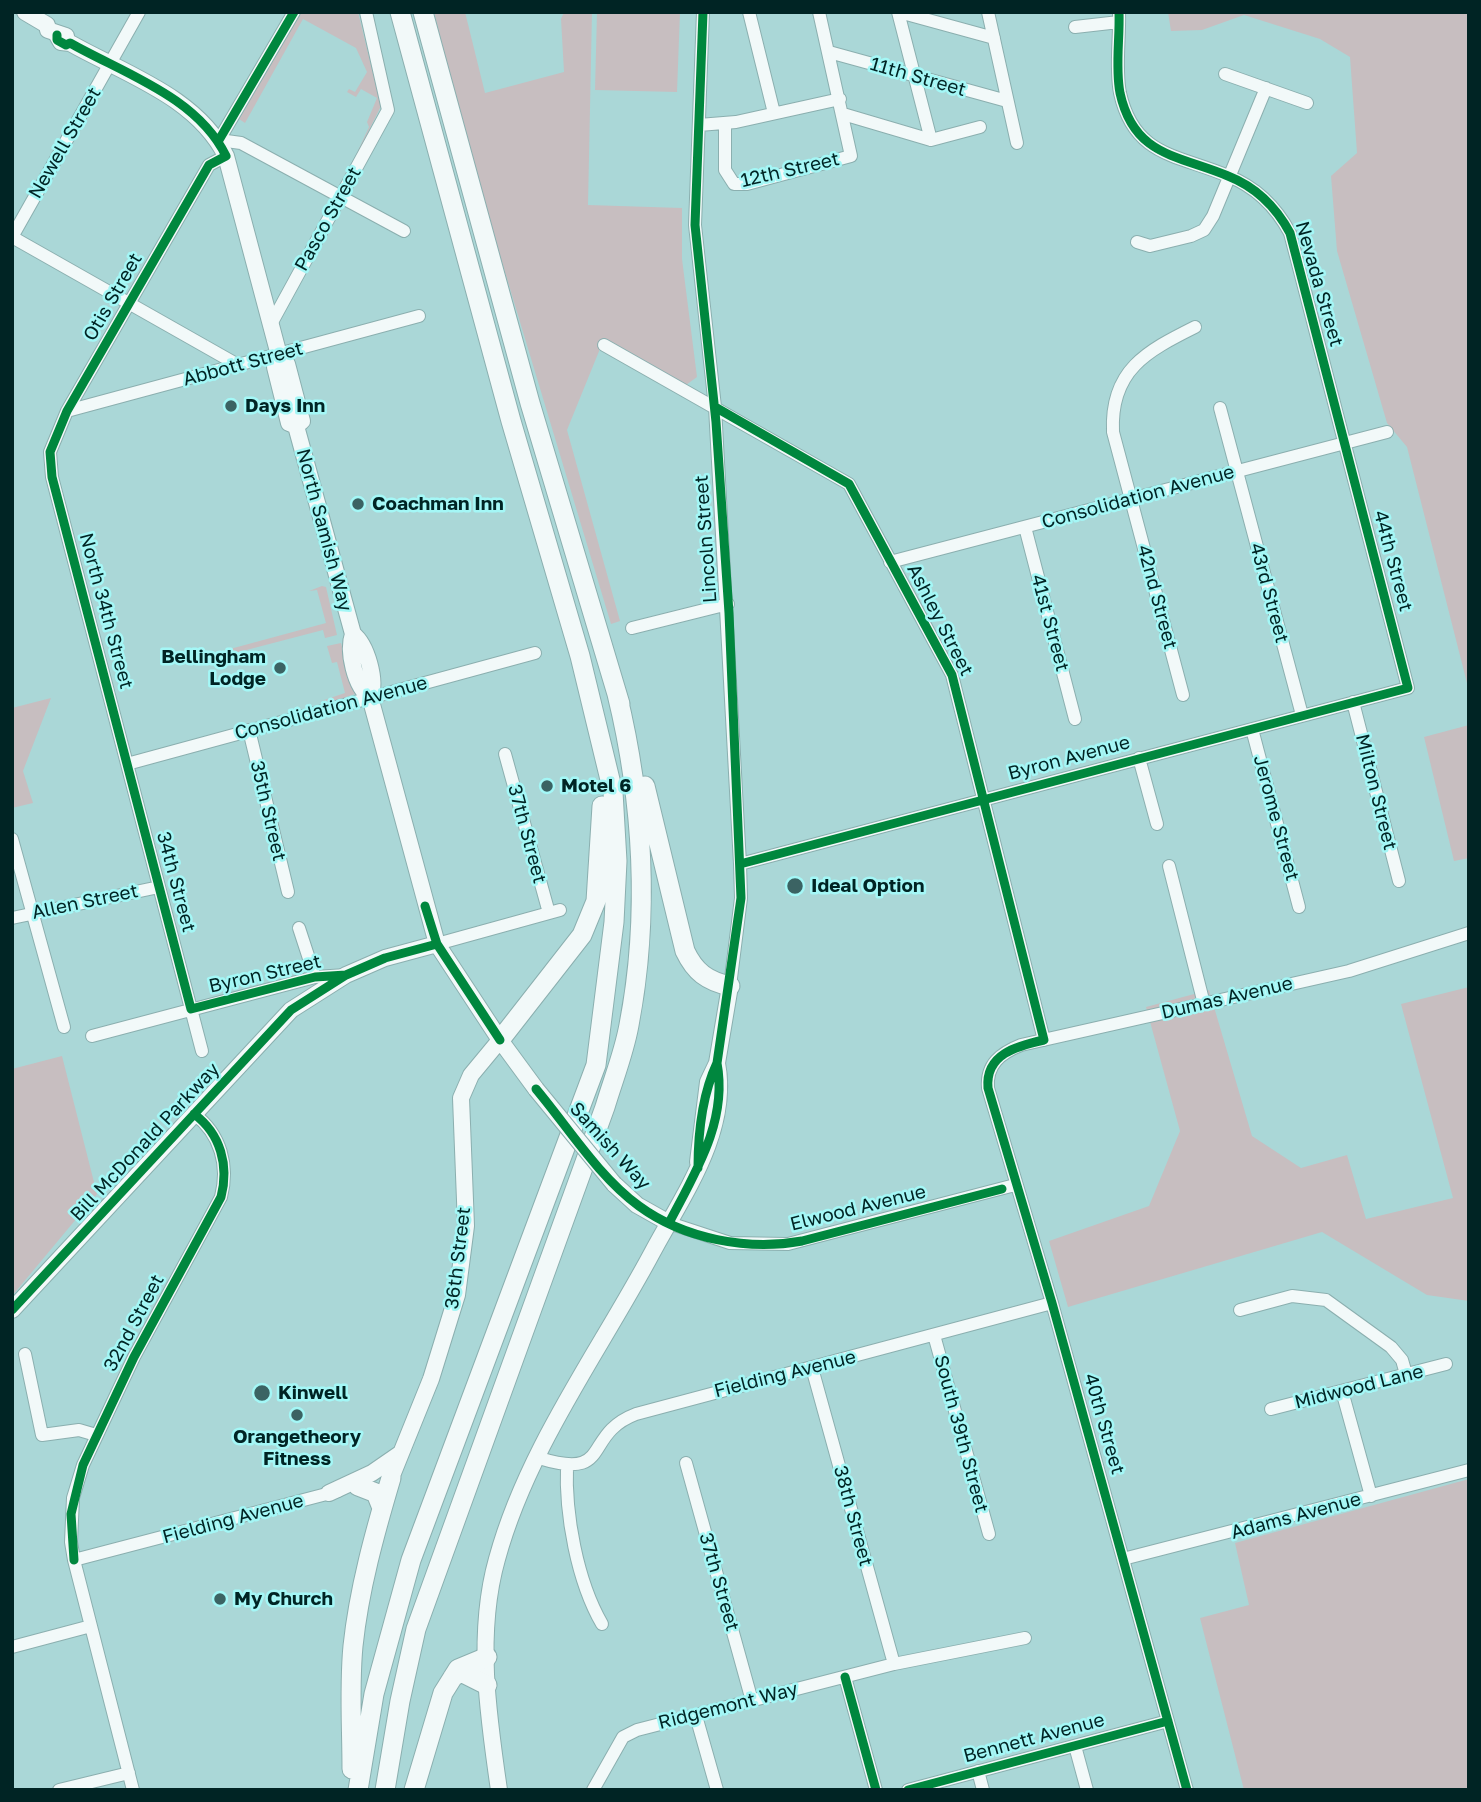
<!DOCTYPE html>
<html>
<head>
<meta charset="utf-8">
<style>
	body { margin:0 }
	#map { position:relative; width:1481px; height:1802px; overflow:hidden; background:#aad7d7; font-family:"Golos Text",sans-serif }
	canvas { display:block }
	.frame { position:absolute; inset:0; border:14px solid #002424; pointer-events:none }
</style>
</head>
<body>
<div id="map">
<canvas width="1481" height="1802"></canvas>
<div class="frame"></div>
</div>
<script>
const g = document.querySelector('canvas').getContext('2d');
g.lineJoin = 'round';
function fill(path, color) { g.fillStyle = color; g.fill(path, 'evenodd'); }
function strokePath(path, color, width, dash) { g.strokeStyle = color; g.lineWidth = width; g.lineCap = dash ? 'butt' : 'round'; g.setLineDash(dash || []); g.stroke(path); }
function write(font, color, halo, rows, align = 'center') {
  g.font = font + ' "Golos Text",sans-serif'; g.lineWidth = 5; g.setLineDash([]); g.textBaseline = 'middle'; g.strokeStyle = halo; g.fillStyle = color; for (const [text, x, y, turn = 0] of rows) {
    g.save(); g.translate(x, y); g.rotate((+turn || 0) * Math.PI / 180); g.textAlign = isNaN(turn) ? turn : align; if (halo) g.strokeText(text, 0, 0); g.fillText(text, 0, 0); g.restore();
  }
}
fill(new Path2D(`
	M 298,12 L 358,12 L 381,106 L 341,187 L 369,127 L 367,122 L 377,98 L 361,89 L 356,97 L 347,92 L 349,89 L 355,92 L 367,72 L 356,48 L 303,19 L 245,123 L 239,119 Z
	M 434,12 L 465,12 L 485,93 L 564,72 L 561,19 L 564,12 L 592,12 L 588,205 L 682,208 L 682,259 L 697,377 L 686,385 L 604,339 L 567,430 L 620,621 L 611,624 L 470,156 Z
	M 597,12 L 680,12 L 677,92 L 595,90 Z
	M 1168,12 L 1469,12 L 1469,691 L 1407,447 L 1387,423 L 1337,251 L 1331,176 L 1357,153 L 1350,57 L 1320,39 L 1244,15 L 1202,30 L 1171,31 Z
	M 322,586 L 326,587 L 337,635 L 325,638 L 323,630 L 231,654 L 230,649 L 326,623 L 317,590 L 309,591 Z
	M 341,643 L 355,694 L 320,707 L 324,700 L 345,693 L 337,662 L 332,663 L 327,646 Z
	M 51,698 L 23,771 L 33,803 L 12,808 L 12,708 Z
	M 1469,725 L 1469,858 L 1454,861 L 1424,737 Z
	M 1469,987 L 1469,1301 L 1427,1295 L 1322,1232 L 1068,1307 L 1049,1241 L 1149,1206 L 1180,1131 L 1146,1007 L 1209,990 L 1252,1136 L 1301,1168 L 1347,1155 L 1366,1219 L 1453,1198 L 1401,1004 Z
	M 62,1056 L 97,1194 L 12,1296 L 12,1069 Z
	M 1469,1479 L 1469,1790 L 1244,1790 L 1200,1618 L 1249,1605 L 1235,1543 Z`), '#c7bec0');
const minor = new Path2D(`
	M 294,12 L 219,140 L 241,143 L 404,231
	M 703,12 L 695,225 L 715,407 L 740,864 L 741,898 L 730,986
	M 749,12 L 774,113
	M 898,12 L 931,140
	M 899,12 L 994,38
	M 988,12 L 1017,143
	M 1075,27 L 1119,22
	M 829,52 L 1007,101
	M 1225,74 L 1307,103
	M 843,114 L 931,140 L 980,127
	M 725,124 L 725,170 L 734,184 L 747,184 L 851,156 L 819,12
	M 699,125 L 736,122 L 840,99
	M 12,237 L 238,365
	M 12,237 L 139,12
	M 1137,242 L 1150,246 L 1191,236 L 1204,230 L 1213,216 L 1266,88
	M 271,324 L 388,110 L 366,12
	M 604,345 L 849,484 L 952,675 L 1044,1040
	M 1220,408 L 1302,715
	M 67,411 L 419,316
	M 1025,527 L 1075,719
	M 890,562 L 1387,432
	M 632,628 L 728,604
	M 1183,695 L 1113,432 C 1110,370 1147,351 1195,327
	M 1353,702 L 1399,881
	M 1252,729 L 1299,907
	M 249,730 L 288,892
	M 505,754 L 549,913
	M 1139,758 L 1157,824
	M 127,764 L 535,653
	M 12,839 L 64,1027
	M 740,864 L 1408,688 L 1290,233 C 1276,207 1256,187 1228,176 C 1179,155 1134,157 1120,93 C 1115,67 1120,39 1119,12
	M 1169,866 L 1204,1004
	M 12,918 L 159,887
	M 299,928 L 315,977
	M 437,944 L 560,910
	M 92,1036 L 315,977 L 346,975
	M 202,1051 L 52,477 L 50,452 L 67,411 L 209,165 L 226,156
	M 669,1223 L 730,1243 L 788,1244 L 1015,1185
	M 1240,1310 L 1292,1296 L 1326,1300 L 1391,1347 L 1402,1360 L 1406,1374
	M 934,1335 L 989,1534
	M 25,1354 L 42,1435 L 79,1430 L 96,1435
	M 812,1368 L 894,1664
	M 1342,1391 L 1371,1496
	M 1271,1409 L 1446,1364
	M 539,1458 C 614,1481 581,1435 636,1414 L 1052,1303
	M 686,1463 L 752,1701
	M 567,1465 C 565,1514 577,1581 602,1624
	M 1123,1559 L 1469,1470
	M 74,1560 L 338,1491
	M 12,1647 L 91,1626
	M 845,1677 L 876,1790
	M 696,1716 L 717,1790
	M 1075,1746 L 1087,1790
	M 978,1771 L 983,1790
	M 59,1790 L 129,1773
	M 133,1790 L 74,1560 L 71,1542 L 73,1498 L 83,1465 L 134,1357 L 221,1197 C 229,1166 221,1134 194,1114
	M 593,1790 L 623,1737 L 637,1730 L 894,1664 L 1025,1638
	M 908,1790 L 1168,1721
	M 1187,1790 L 1052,1303 L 988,1088 C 986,1064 1001,1053 1021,1045 L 1349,971 L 1469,933`);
const major = new Path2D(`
	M 25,12 L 47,25 L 48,30 L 66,36
	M 57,35 L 61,42 L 70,43 C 125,74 197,97 226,156 L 280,359 L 287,364 L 302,421 L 296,426
	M 280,359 L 275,367 L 289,423 L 296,426
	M 296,426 L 353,634 C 347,651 355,687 370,697
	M 353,634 C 367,645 377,681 370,697
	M 370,697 L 437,944 L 500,1040 L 536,1089
	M 698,1162 L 708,1082 L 717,1063 L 730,986
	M 614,1184 L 637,1205 L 669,1223
	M 12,1310 L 291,1010 L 346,975 L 385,958 L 437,944
	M 391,1478 L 431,1379 L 457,1295 L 466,1226 L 461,1098 L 471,1075 L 500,1040
	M 329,1493 L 372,1473 L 401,1453
	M 499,1790 C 488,1715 476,1633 497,1559 C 527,1449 599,1352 652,1253 C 683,1195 730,1131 717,1063`);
const highway = new Path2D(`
	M 423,12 L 530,403 L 620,704
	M 645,786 L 685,951 C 695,972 707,981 730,986
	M 500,1040 L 582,935 L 596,901 L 602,806
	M 358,1486 L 376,1493 L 382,1508
	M 453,1677 L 461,1672 L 487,1685
	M 352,1769 C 352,1728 349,1687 353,1646 C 359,1589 375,1532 391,1478
	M 358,1790 L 374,1694 L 411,1560 L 596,1065 L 614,922 L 617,861 L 613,792 L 580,656 L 511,421 L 400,12
	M 385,1790 L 400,1701 L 416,1629 L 605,1107 C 613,1080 624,1053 629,1025 C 650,916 643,801 617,694
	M 414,1790 L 443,1693 L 458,1669 L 487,1657`);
strokePath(minor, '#8bafaf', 14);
strokePath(major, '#8bafaf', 18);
strokePath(highway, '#8bafaf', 21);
strokePath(minor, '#f2f9f9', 12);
strokePath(major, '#f2f9f9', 16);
strokePath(highway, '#f2f9f9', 19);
const majorBridge = new Path2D(`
	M 536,1089 L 614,1184`);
strokePath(majorBridge, '#8bafaf', 18, []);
strokePath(majorBridge, '#f2f9f9', 16);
strokePath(new Path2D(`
	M 57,35 L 57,40 L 66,45 L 70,43 C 125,74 197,97 226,156 L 209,165 L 67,411 L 50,452 L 52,477 L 191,1009 L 315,977 L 346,975
	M 219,140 L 294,12
	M 715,407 L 849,484 L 952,675 L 1044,1040 C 1017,1046 985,1054 988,1088 L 1052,1303 L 1187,1790
	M 740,864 L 1408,688 L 1290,233 C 1276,207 1256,187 1228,176 C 1179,155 1134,157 1120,93 C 1115,67 1120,39 1119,12
	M 425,906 L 437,944 L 500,1040
	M 536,1089 C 568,1127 598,1176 639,1206 C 684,1239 748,1251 802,1241 L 1002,1189
	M 698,1168 C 698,1133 702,1095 717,1063 L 741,898 L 729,613 L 716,422 L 695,225 L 703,12
	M 669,1223 C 695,1173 728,1121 717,1063
	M 12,1310 L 291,1010 L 346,975 L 385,958 L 437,944
	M 74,1560 L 71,1514 L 83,1465 L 134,1357 L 221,1197 C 229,1166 221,1134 194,1114
	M 845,1677 L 876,1790
	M 908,1790 L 1168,1721`), '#00873e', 9);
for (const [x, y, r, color] of [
	[231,406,7,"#3b6363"],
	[358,504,7,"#3b6363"],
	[280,668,7,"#3b6363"],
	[547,786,7,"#3b6363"],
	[795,886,9,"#3b6363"],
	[262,1393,9,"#3b6363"],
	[297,1415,7,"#3b6363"],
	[220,1599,7,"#3b6363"]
]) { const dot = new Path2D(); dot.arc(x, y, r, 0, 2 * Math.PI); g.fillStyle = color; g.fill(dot); strokePath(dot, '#a4f7f6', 2.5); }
write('19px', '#002424', '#a4f7f6', [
	["11th Street",918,77,16],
	["Newell Street",65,143,-60],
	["12th Street",790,170,-13],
	["Pasco Street",328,219,-61],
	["Nevada Street",1319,284,74],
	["Otis Street",113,297,-60],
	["Abbott Street",243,364,-15],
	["Consolidation Avenue",1138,497,-15],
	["North Samish Way",324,530,75],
	["Lincoln Street",706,539,-94],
	["44th Street",1393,561,75],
	["43rd Street",1269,593,75],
	["42nd Street",1157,597,75],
	["North 34th Street",106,611,75],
	["Ashley Street",940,620,63],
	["41st Street",1050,623,75],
	["Consolidation Avenue",331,708,-15],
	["Byron Avenue",1069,758,-15],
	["Milton Street",1376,792,76],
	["35th Street",268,811,77],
	["Jerome Street",1276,818,75],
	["37th Street",527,834,75],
	["34th Street",176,882,75],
	["Allen Street",85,902,-12],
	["Byron Street",265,974,-13],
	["Dumas Avenue",1227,998,-13],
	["Bill McDonald Parkway",145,1142,-47],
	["Samish Way",610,1146,48],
	["Elwood Avenue",858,1208,-14],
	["36th Street",458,1258,-83],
	["32nd Street",134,1323,-62],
	["Fielding Avenue",785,1374,-14],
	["Midwood Lane",1359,1387,-14],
	["40th Street",1104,1424,74],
	["South 39th Street",961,1434,75],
	["38th Street",853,1516,75],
	["Adams Avenue",1296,1516,-15],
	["Fielding Avenue",233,1519,-15],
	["37th Street",719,1582,74],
	["Ridgemont Way",728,1706,-14],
	["Bennett Avenue",1034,1738,-15]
]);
write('bold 19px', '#002424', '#a4f7f6', [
	["Days Inn",245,406],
	["Coachman Inn",372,504],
	["Bellingham",266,657,"right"],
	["Lodge",266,679,"right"],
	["Motel 6",561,786],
	["Ideal Option",811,886],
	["Kinwell",278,1393],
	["Orangetheory",297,1437,"center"],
	["Fitness",297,1459,"center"],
	["My Church",234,1599]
], 'left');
</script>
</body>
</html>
